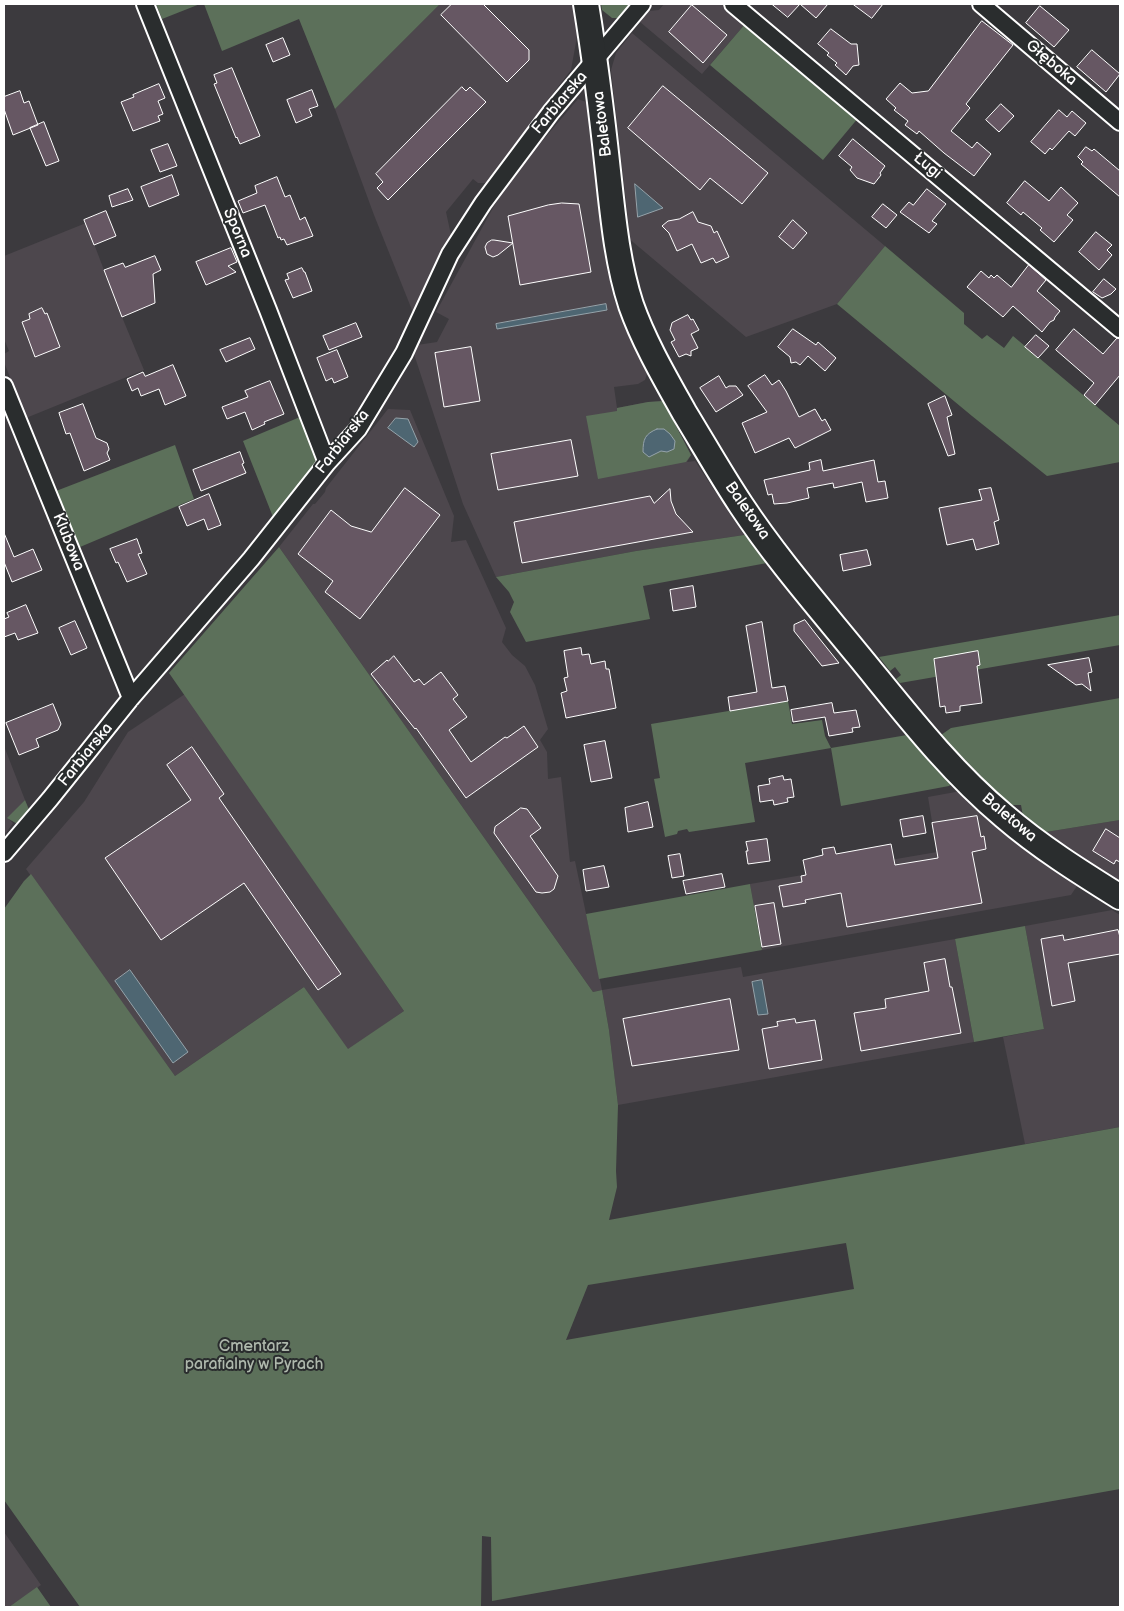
<!DOCTYPE html>
<html>
<head>
<meta charset="utf-8">
<style>
	body { margin:0 }
	#map { position:relative; width:1124px; height:1611px; overflow:hidden; background:#3c3a3e; font-family:"Balsamiq Sans",sans-serif }
	canvas { display:block }
	.frame { position:absolute; inset:0; border:5px solid #fff; pointer-events:none }
</style>
</head>
<body>
<div id="map">
<canvas width="1124" height="1611"></canvas>
<div class="frame"></div>
</div>
<script>
const g = document.querySelector('canvas').getContext('2d');
g.lineJoin = 'round';
function fill(path, color) { g.fillStyle = color; g.fill(path, 'evenodd'); }
function strokePath(path, color, width, dash) { g.strokeStyle = color; g.lineWidth = width; g.lineCap = dash ? 'butt' : 'round'; g.setLineDash(dash || []); g.stroke(path); }
function write(font, color, halo, rows, align = 'center') {
  g.font = font + ' "Balsamiq Sans",sans-serif'; g.lineWidth = 4; g.setLineDash([]); g.textBaseline = 'middle'; g.strokeStyle = halo; g.fillStyle = color; for (const [text, x, y, turn = 0] of rows) {
    g.save(); g.translate(x, y); g.rotate((+turn || 0) * Math.PI / 180); g.textAlign = isNaN(turn) ? turn : align; if (halo) g.strokeText(text, 0, 0); g.fillText(text, 0, 0); g.restore();
  }
}
fill(new Path2D(`
	M 440,4 L 574,4 L 578,31 L 571,70 L 544,105 L 488,183 L 478,183 L 473,179 L 446,212 L 451,235 L 442,247 L 414,315 L 374,215 L 335,109 Z
	M 664,4 L 724,4 L 746,23 L 702,74 L 640,22 L 649,11 L 659,10 Z
	M 632,33 L 885,246 L 837,304 L 746,337 L 627,237 L 629,228 L 611,70 L 616,53 Z
	M 578,99 L 586,102 L 602,237 L 607,269 L 614,298 L 623,324 L 647,374 L 645,380 L 638,384 L 614,387 L 617,408 L 648,402 L 663,401 L 691,455 L 687,462 L 695,461 L 744,535 L 636,551 L 496,577 L 463,504 L 413,351 L 417,345 L 437,342 L 449,319 L 436,312 L 494,206 L 520,167 Z
	M 86,223 L 122,317 L 144,370 L 26,418 L 4,362 L 4,354 L 9,351 L 4,339 L 4,256 Z
	M 388,409 L 410,410 L 454,516 L 451,542 L 466,540 L 506,628 L 502,642 L 512,655 L 525,666 L 535,685 L 548,729 L 540,740 L 547,752 L 548,779 L 561,777 L 570,862 L 575,861 L 602,990 L 741,967 L 743,977 L 955,939 L 974,1042 L 618,1105 L 609,1030 L 602,990 L 593,992 L 279,547 L 313,504 L 315,504 L 325,492 L 326,488 Z
	M 185,694 L 404,1011 L 348,1050 L 304,987 L 175,1076 L 26,869 L 84,802 L 128,732 Z
	M 4,746 L 25,800 L 8,818 L 13,823 L 6,833 L 4,831 Z
	M 961,791 L 1013,839 L 1077,886 L 1071,895 L 762,950 L 750,884 L 937,852 L 928,797 Z
	M 1120,820 L 1120,883 L 1066,849 L 1046,832 Z
	M 1112,910 L 1120,915 L 1120,1127 L 1025,1144 L 1003,1037 L 1044,1029 L 1025,926 Z
	M 4,1532 L 41,1585 L 9,1607 L 4,1607 Z`), '#4d474d');
fill(new Path2D(`
	M 156,4 L 200,4 L 162,19 Z
	M 204,4 L 440,4 L 335,109 L 299,19 L 222,51 Z
	M 601,4 L 630,4 L 618,18 L 612,18 L 602,10 Z
	M 746,23 L 859,117 L 823,160 L 710,65 Z
	M 885,246 L 964,313 L 964,324 L 982,339 L 987,335 L 1004,348 L 1013,336 L 1120,426 L 1120,462 L 1047,476 L 972,416 L 837,304 Z
	M 663,401 L 691,455 L 686,462 L 598,479 L 586,416 L 617,411 L 617,408 L 648,402 Z
	M 300,417 L 314,451 L 316,463 L 273,517 L 243,441 Z
	M 175,445 L 194,499 L 80,547 L 56,491 Z
	M 744,535 L 746,535 L 767,563 L 643,586 L 650,619 L 526,642 L 510,612 L 514,602 L 509,592 L 496,577 L 636,551 Z
	M 279,547 L 593,992 L 602,990 L 609,1030 L 618,1105 L 616,1171 L 617,1187 L 609,1220 L 1120,1127 L 1120,1489 L 492,1601 L 491,1537 L 482,1536 L 481,1607 L 80,1607 L 4,1500 L 4,909 L 24,881 L 31,874 L 175,1076 L 304,987 L 348,1049 L 404,1011 L 169,673 ZM 846,1243 L 854,1289 L 566,1340 L 588,1285 Z
	M 1120,615 L 1120,645 L 900,683 L 896,679 L 901,675 L 895,667 L 890,671 L 879,657 Z
	M 1120,698 L 1120,820 L 1046,832 L 1023,816 L 1021,805 L 1012,805 L 990,787 L 984,779 L 941,735 L 951,728 Z
	M 788,701 L 792,724 L 822,720 L 825,736 L 831,748 L 907,735 L 951,784 L 949,786 L 841,806 L 831,748 L 745,763 L 755,822 L 689,832 L 687,829 L 678,831 L 677,834 L 665,837 L 654,779 L 660,778 L 651,724 Z
	M 25,800 L 30,812 L 19,825 L 7,818 Z
	M 750,884 L 762,950 L 599,979 L 586,914 Z
	M 1025,926 L 1044,1029 L 974,1042 L 955,939 Z
	M 37,1587 L 51,1607 L 9,1607 Z`), '#5c705a');
const water = new Path2D(`
	M 635,184 L 663,208 L 638,217 Z
	M 606,304 L 607,310 L 497,329 L 496,324 Z
	M 396,418 L 408,419 L 418,442 L 414,447 L 388,428 Z
	M 657,429 L 664,429 L 670,434 L 675,441 L 674,449 L 667,452 L 661,451 L 649,457 L 643,452 C 643,439 645,434 657,429 Z
	M 130,970 L 188,1052 L 173,1063 L 115,981 Z
	M 762,980 L 768,1014 L 758,1015 L 752,982 Z`);
fill(water, '#4e6672');
strokePath(water, '#95a3aa', 1);
const building = new Path2D(`
	M 452,4 L 483,4 L 529,50 L 529,60 L 507,82 L 441,15 Z
	M 772,4 L 828,4 L 816,18 L 800,4 L 788,17 Z
	M 853,4 L 883,4 L 872,18 Z
	M 692,5 L 727,35 L 703,63 L 669,32 Z
	M 1040,6 L 1069,30 L 1054,47 L 1026,23 Z
	M 982,21 L 1013,45 L 966,104 L 970,108 L 951,131 L 972,148 L 977,142 L 991,154 L 974,176 L 944,153 L 919,131 L 917,134 L 905,125 L 908,121 L 894,110 L 896,108 L 886,99 L 900,83 L 912,93 L 928,91 Z
	M 831,29 L 851,44 L 857,44 L 859,65 L 853,66 L 846,75 L 835,65 L 837,63 L 827,55 L 829,53 L 818,44 Z
	M 283,38 L 290,55 L 273,62 L 266,45 Z
	M 1092,50 L 1120,74 L 1106,92 L 1077,67 Z
	M 232,68 L 260,136 L 240,144 L 237,137 L 236,138 L 214,84 L 217,83 L 214,75 Z
	M 159,84 L 165,98 L 158,101 L 163,114 L 158,116 L 160,121 L 133,131 L 121,102 L 134,97 L 133,95 Z
	M 663,86 L 768,173 L 742,204 L 710,178 L 700,190 L 628,128 Z
	M 462,87 L 466,91 L 470,87 L 486,102 L 388,200 L 377,188 L 383,182 L 376,174 Z
	M 312,90 L 318,106 L 309,109 L 312,116 L 296,123 L 287,100 Z
	M 20,91 L 24,103 L 29,101 L 38,125 L 13,135 L 4,109 L 4,97 Z
	M 1001,104 L 1014,116 L 999,132 L 986,120 Z
	M 1059,110 L 1067,117 L 1072,111 L 1086,123 L 1075,136 L 1069,131 L 1052,150 L 1050,148 L 1045,154 L 1031,142 Z
	M 44,122 L 59,161 L 46,166 L 30,128 Z
	M 853,139 L 885,166 L 880,173 L 881,175 L 874,184 L 857,178 L 850,170 L 852,167 L 839,156 Z
	M 168,144 L 177,166 L 160,172 L 151,150 Z
	M 1086,147 L 1092,151 L 1094,149 L 1120,171 L 1120,197 L 1081,164 L 1083,162 L 1078,157 Z
	M 172,175 L 179,195 L 149,207 L 141,187 Z
	M 277,177 L 285,197 L 290,195 L 300,220 L 305,217 L 313,236 L 287,245 L 284,239 L 281,240 L 280,237 L 278,238 L 265,205 L 243,213 L 238,201 L 257,193 L 255,186 Z
	M 1025,181 L 1049,201 L 1061,187 L 1078,203 L 1067,215 L 1073,220 L 1054,242 L 1040,230 L 1042,228 L 1023,212 L 1021,215 L 1007,203 Z
	M 128,189 L 133,200 L 112,207 L 109,196 Z
	M 927,189 L 946,204 L 932,221 L 937,224 L 929,233 L 900,212 L 909,202 L 913,205 Z
	M 562,203 L 579,204 L 591,272 L 520,285 L 508,216 L 548,205 Z
	M 883,204 L 897,215 L 886,228 L 872,217 Z
	M 106,211 L 116,236 L 94,245 L 84,220 Z
	M 693,212 L 698,222 L 711,226 L 714,233 L 717,231 L 729,257 L 716,263 L 713,258 L 701,263 L 692,244 L 677,251 L 669,233 L 662,226 L 668,221 L 679,219 Z
	M 793,220 L 807,233 L 793,249 L 779,237 Z
	M 1096,232 L 1112,245 L 1107,250 L 1112,255 L 1099,270 L 1079,252 Z
	M 492,240 L 494,240 L 513,243 L 498,255 L 493,257 L 487,254 L 485,247 L 487,243 Z
	M 231,248 L 237,262 L 228,266 L 236,272 L 206,285 L 196,262 Z
	M 155,256 L 161,270 L 153,274 L 155,303 L 122,317 L 104,270 L 123,263 L 125,267 Z
	M 1029,265 L 1046,280 L 1037,291 L 1060,311 L 1055,317 L 1054,320 L 1050,322 L 1042,332 L 1013,306 L 1003,317 L 967,287 L 981,271 L 989,278 L 991,275 L 994,278 L 997,275 L 1011,287 Z
	M 302,268 L 304,272 L 305,272 L 312,291 L 293,298 L 285,280 L 289,279 L 287,274 Z
	M 1104,279 L 1116,289 L 1111,294 L 1102,298 L 1093,292 Z
	M 42,308 L 45,314 L 47,313 L 60,347 L 35,357 L 22,322 L 30,319 L 29,314 Z
	M 688,315 L 691,320 L 693,319 L 699,330 L 691,334 L 698,348 L 691,351 L 691,356 L 686,354 L 679,357 L 671,342 L 675,340 L 670,330 L 672,323 Z
	M 356,323 L 362,337 L 329,350 L 323,336 Z
	M 793,329 L 816,345 L 818,342 L 836,358 L 825,371 L 808,356 L 800,365 L 796,362 L 791,363 L 790,357 L 778,347 Z
	M 1074,329 L 1103,354 L 1117,338 L 1120,339 L 1120,375 L 1095,405 L 1084,395 L 1094,383 L 1056,350 Z
	M 1036,335 L 1049,346 L 1038,358 L 1025,347 Z
	M 250,338 L 255,349 L 226,362 L 220,350 Z
	M 471,347 L 480,401 L 444,407 L 435,353 Z
	M 337,350 L 348,377 L 334,383 L 332,378 L 326,381 L 317,358 Z
	M 173,365 L 186,396 L 165,405 L 159,389 L 141,396 L 138,388 L 132,391 L 127,379 L 143,372 L 145,376 Z
	M 765,375 L 772,385 L 779,380 L 786,391 L 799,417 L 815,409 L 822,421 L 825,419 L 831,430 L 795,448 L 789,438 L 755,453 L 742,423 L 767,412 L 748,386 Z
	M 719,376 L 726,388 L 729,386 L 736,386 L 743,395 L 716,412 L 700,388 Z
	M 270,381 L 284,414 L 264,422 L 265,424 L 252,430 L 245,412 L 227,419 L 222,407 L 248,397 L 245,391 Z
	M 945,396 L 952,415 L 947,417 L 955,454 L 948,456 L 928,404 Z
	M 83,404 L 96,438 L 107,443 L 109,449 L 107,453 L 110,460 L 84,471 L 70,433 L 66,434 L 59,413 Z
	M 571,440 L 578,476 L 498,490 L 491,454 Z
	M 240,452 L 244,463 L 242,464 L 246,473 L 201,491 L 193,470 Z
	M 821,460 L 823,471 L 874,460 L 878,482 L 885,481 L 888,498 L 866,502 L 862,482 L 834,488 L 833,483 L 807,488 L 809,498 L 787,503 L 774,504 L 772,494 L 768,495 L 764,480 L 810,470 L 809,463 Z
	M 405,488 L 440,515 L 360,619 L 325,592 L 333,581 L 298,554 L 331,510 L 351,526 L 371,532 Z
	M 991,488 L 999,520 L 994,522 L 999,544 L 976,550 L 973,539 L 947,545 L 939,508 L 982,500 L 979,490 Z
	M 670,489 L 671,501 L 676,514 L 693,532 L 522,563 L 514,522 L 650,496 L 654,503 Z
	M 209,494 L 221,525 L 208,530 L 204,519 L 187,526 L 179,507 Z
	M 4,533 L 14,557 L 33,549 L 42,570 L 12,582 L 4,562 Z
	M 137,539 L 142,553 L 138,554 L 147,574 L 127,582 L 118,562 L 116,563 L 110,549 Z
	M 867,550 L 871,565 L 843,571 L 840,555 Z
	M 693,586 L 696,607 L 673,611 L 670,590 Z
	M 26,605 L 38,633 L 18,640 L 15,633 L 4,637 L 4,619 L 9,617 L 7,613 Z
	M 805,620 L 815,633 L 839,663 L 822,666 L 794,631 L 794,625 Z
	M 75,621 L 87,648 L 71,655 L 59,628 Z
	M 762,622 L 772,688 L 785,686 L 788,701 L 730,711 L 728,697 L 757,692 L 746,626 Z
	M 581,648 L 582,655 L 589,654 L 591,664 L 605,661 L 606,669 L 609,669 L 616,708 L 566,718 L 561,693 L 567,691 L 564,678 L 568,677 L 564,651 Z
	M 978,651 L 980,665 L 977,666 L 982,703 L 960,706 L 960,711 L 946,713 L 945,706 L 940,707 L 934,659 Z
	M 394,656 L 414,682 L 419,679 L 424,685 L 441,672 L 458,695 L 453,699 L 467,717 L 449,730 L 471,762 L 505,737 L 507,738 L 524,726 L 538,747 L 466,798 L 416,728 L 415,729 L 371,674 L 387,660 L 388,661 Z
	M 1089,658 L 1092,672 L 1088,673 L 1091,691 L 1082,684 L 1076,685 L 1048,665 Z
	M 832,703 L 834,713 L 856,710 L 860,727 L 852,728 L 853,732 L 829,736 L 825,717 L 793,722 L 791,710 Z
	M 53,704 L 61,724 L 58,730 L 36,739 L 39,747 L 19,755 L 6,723 Z
	M 605,741 L 612,778 L 591,782 L 584,745 Z
	M 192,747 L 224,794 L 219,798 L 341,974 L 318,990 L 244,883 L 161,940 L 105,858 L 191,800 L 167,765 Z
	M 783,776 L 784,780 L 791,779 L 794,797 L 787,798 L 788,802 L 774,805 L 773,800 L 760,802 L 758,786 L 770,784 L 769,779 Z
	M 648,802 L 653,827 L 628,832 L 625,808 Z
	M 521,808 L 527,809 L 541,828 L 530,836 L 558,876 L 554,889 L 550,892 L 542,893 L 536,892 L 494,833 L 495,827 Z
	M 923,816 L 926,833 L 903,837 L 900,820 Z
	M 977,816 L 981,837 L 984,836 L 986,849 L 972,852 L 982,903 L 847,927 L 841,893 L 805,900 L 806,903 L 783,907 L 779,886 L 802,882 L 801,876 L 806,875 L 803,860 L 823,855 L 822,849 L 834,847 L 836,854 L 891,844 L 895,865 L 938,858 L 932,823 Z
	M 1106,829 L 1120,838 L 1120,862 L 1116,860 L 1114,864 L 1093,851 Z
	M 767,839 L 770,861 L 748,864 L 746,851 L 748,851 L 746,842 Z
	M 680,854 L 684,876 L 672,878 L 668,856 Z
	M 604,866 L 609,887 L 586,891 L 583,870 Z
	M 722,874 L 725,887 L 686,894 L 683,881 Z
	M 774,903 L 781,944 L 762,947 L 755,906 Z
	M 1118,930 L 1120,937 L 1120,954 L 1068,963 L 1075,1001 L 1052,1006 L 1041,939 L 1063,935 L 1064,940 Z
	M 945,959 L 950,987 L 952,987 L 961,1033 L 861,1051 L 854,1013 L 886,1008 L 885,999 L 929,991 L 924,963 Z
	M 730,999 L 739,1050 L 632,1066 L 623,1019 Z
	M 795,1019 L 796,1023 L 815,1020 L 822,1060 L 769,1069 L 762,1029 L 778,1026 L 777,1022 Z`);
fill(building, '#665763');
strokePath(building, '#fff', 1);
const street = new Path2D(`
	M 145,4 L 268,310 L 327,463
	M 733,4 L 1120,329
	M 981,4 L 1120,122
	M 4,386 L 131,698
	M 4,853 L 50,799 L 131,698 L 251,559 L 327,463 L 358,429 L 404,353 L 450,254 L 483,203 L 551,112 L 642,4`);
const secondary = new Path2D(`
	M 586,4 C 595,59 602,115 608,171 C 613,216 617,262 631,305 C 644,342 665,378 684,412 C 703,443 721,475 741,505 C 776,558 818,606 858,655 C 904,711 948,769 1004,816 C 1040,847 1080,872 1120,897`);
strokePath(street, '#fff', 20);
strokePath(secondary, '#fff', 28);
strokePath(street, '#2a2d2e', 16);
strokePath(secondary, '#2a2d2e', 24);
write('16px', '#fff', '#2a2d2e', [
	["Głęboka",1051,63,40],
	["Farbiarska",560,103,-50],
	["Baletowa",603,124,-97],
	["Ługi",927,166,40],
	["Sporna",237,233,68],
	["Farbiarska",343,442,-52],
	["Baletowa",747,511,55],
	["Klubowa",68,542,68],
	["Farbiarska",86,755,-51],
	["Baletowa",1009,818,40]
]);
write('16px', '#aeb8ac', '#2a2d2e', [
	["Cmentarz",254,1347],
	["parafialny w Pyrach",254,1365]
]);
</script>
</body>
</html>
